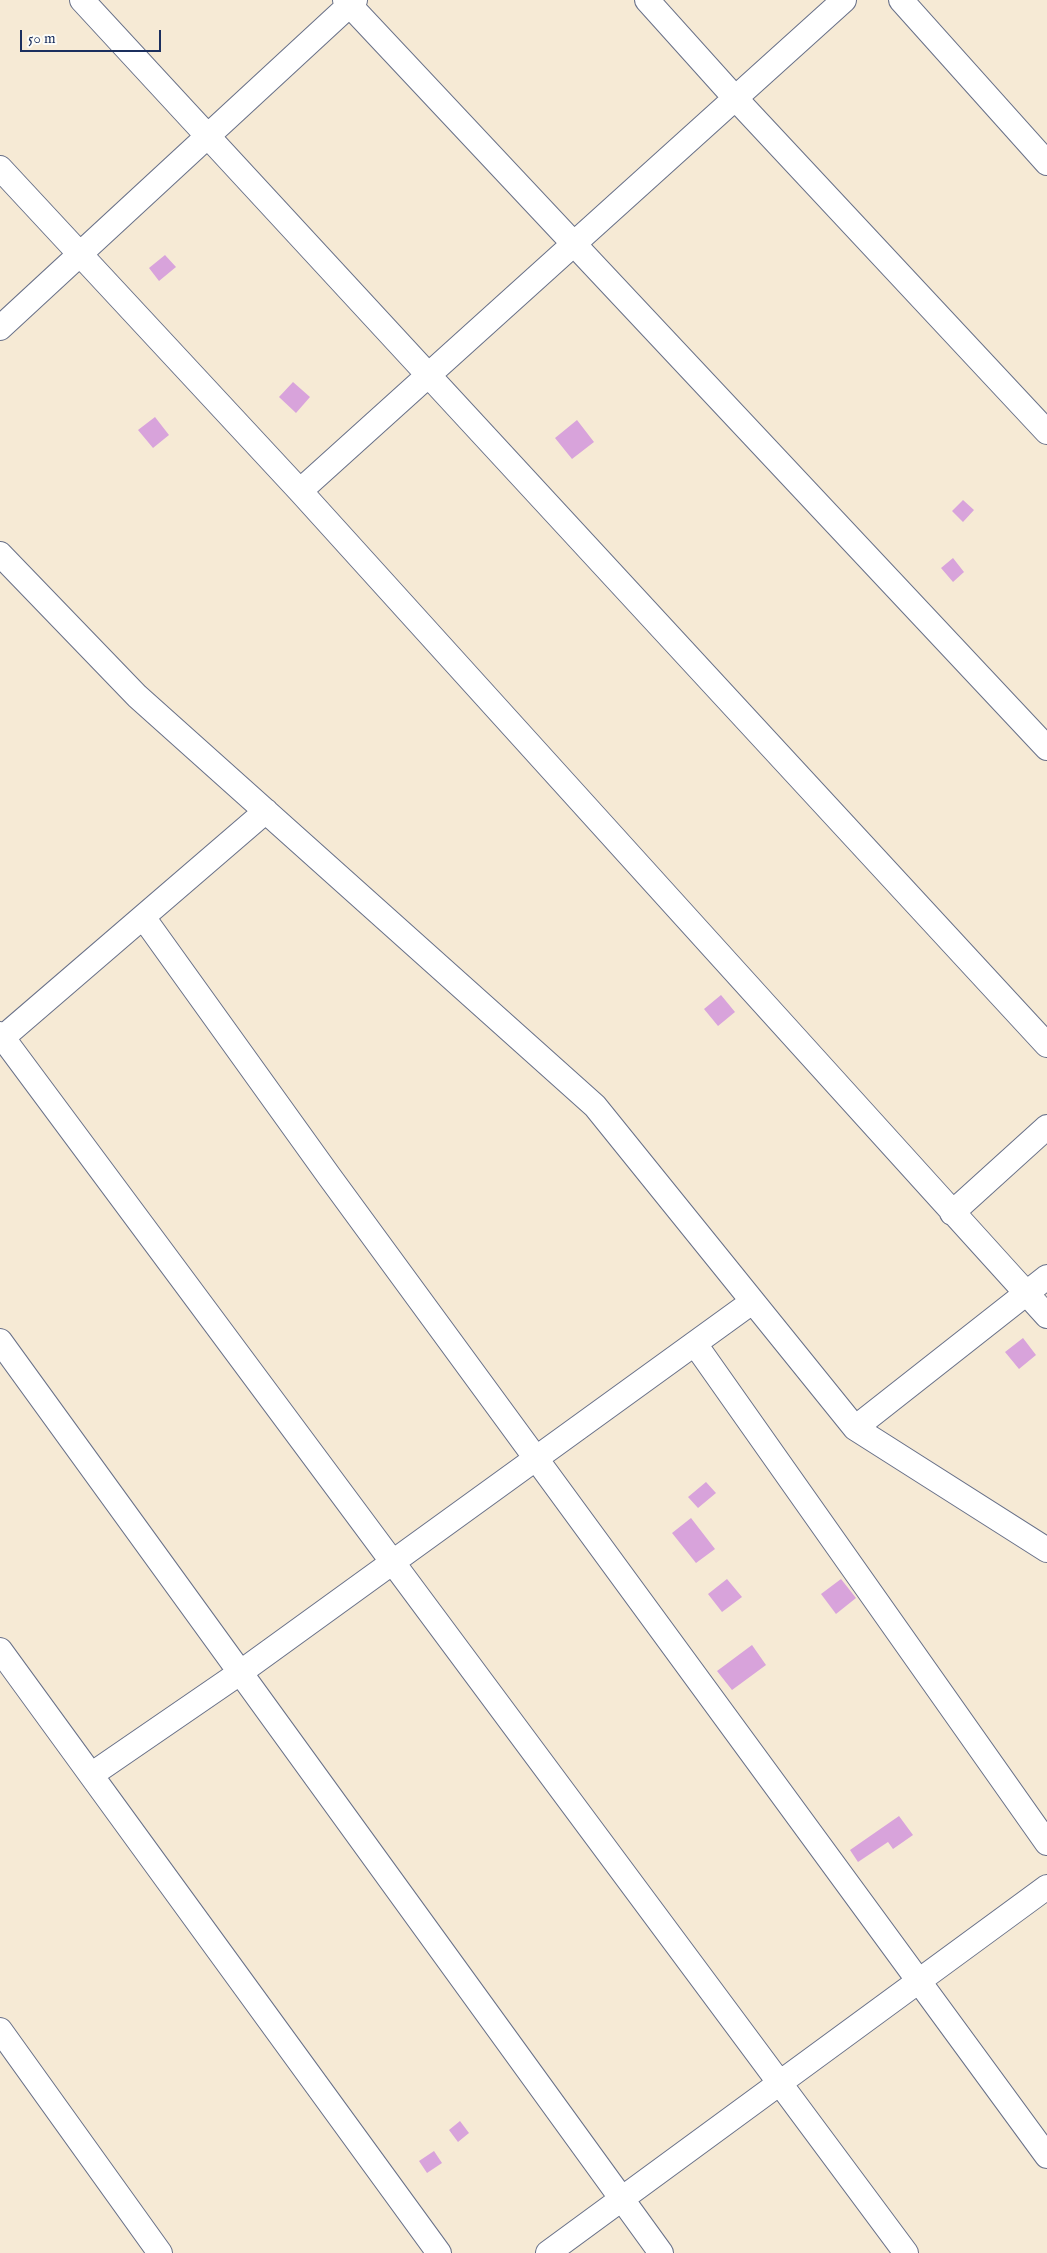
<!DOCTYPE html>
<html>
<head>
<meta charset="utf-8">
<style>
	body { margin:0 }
	#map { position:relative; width:1047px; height:2253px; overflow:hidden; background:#f6ead5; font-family:"IM FELL English",serif }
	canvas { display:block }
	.scale { position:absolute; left:20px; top:30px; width:141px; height:22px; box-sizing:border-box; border:2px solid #1b2f5e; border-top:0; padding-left:6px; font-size:15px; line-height:18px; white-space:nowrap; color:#1b2f5e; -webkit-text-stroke:4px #fdfcf7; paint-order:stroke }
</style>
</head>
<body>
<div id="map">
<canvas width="1047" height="2253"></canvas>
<div class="scale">50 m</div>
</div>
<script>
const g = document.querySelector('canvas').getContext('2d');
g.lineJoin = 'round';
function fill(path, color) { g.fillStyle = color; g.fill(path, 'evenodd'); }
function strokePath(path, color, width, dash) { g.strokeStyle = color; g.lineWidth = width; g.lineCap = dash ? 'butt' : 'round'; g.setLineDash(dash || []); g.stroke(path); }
fill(new Path2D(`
	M 165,255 L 176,267 L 159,281 L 149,268 Z
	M 293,382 L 310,397 L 296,413 L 279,397 Z
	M 155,417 L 169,435 L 153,448 L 138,430 Z
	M 577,420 L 594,442 L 572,459 L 555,438 Z
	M 963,500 L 974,510 L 963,522 L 952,511 Z
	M 953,558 L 964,572 L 953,582 L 941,568 Z
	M 721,995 L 735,1012 L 718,1026 L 704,1009 Z
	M 1023,1338 L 1036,1355 L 1019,1369 L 1005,1352 Z
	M 706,1482 L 716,1493 L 698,1508 L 688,1497 Z
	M 691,1518 L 715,1549 L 696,1563 L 672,1533 Z
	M 727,1579 L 742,1597 L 722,1612 L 708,1594 Z
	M 841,1579 L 856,1598 L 836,1614 L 821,1594 Z
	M 752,1645 L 766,1665 L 732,1690 L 717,1671 Z
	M 899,1816 L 913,1835 L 893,1849 L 888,1842 L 858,1862 L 850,1850 Z
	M 460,2121 L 469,2133 L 458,2142 L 449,2130 Z
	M 434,2151 L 442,2163 L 427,2173 L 419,2161 Z`), '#d8a3db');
const minor = new Path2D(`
	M 82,0 L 1047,1045
	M 345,0 L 1047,748
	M 647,0 L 736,99 L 1047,432
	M 901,0 L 1047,163
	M 0,168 L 300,491 L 1047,1316
	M 0,328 L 355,0
	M 300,491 L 844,0
	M 0,554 L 137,696 L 595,1106 L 855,1428 L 1047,1550
	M 143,917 L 329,1176 L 1047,2156
	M 0,1034 L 906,2253
	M 0,1040 L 266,811
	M 952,1213 L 1047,1127
	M 0,1341 L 661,2253
	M 695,1344 L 1047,1843
	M 855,1428 L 1047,1277
	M 0,1650 L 439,2253
	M 91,1775 L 241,1672 L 752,1302
	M 0,2030 L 160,2253
	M 548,2253 L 1047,1887`);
strokePath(minor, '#687088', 26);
strokePath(minor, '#fff', 24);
</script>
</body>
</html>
